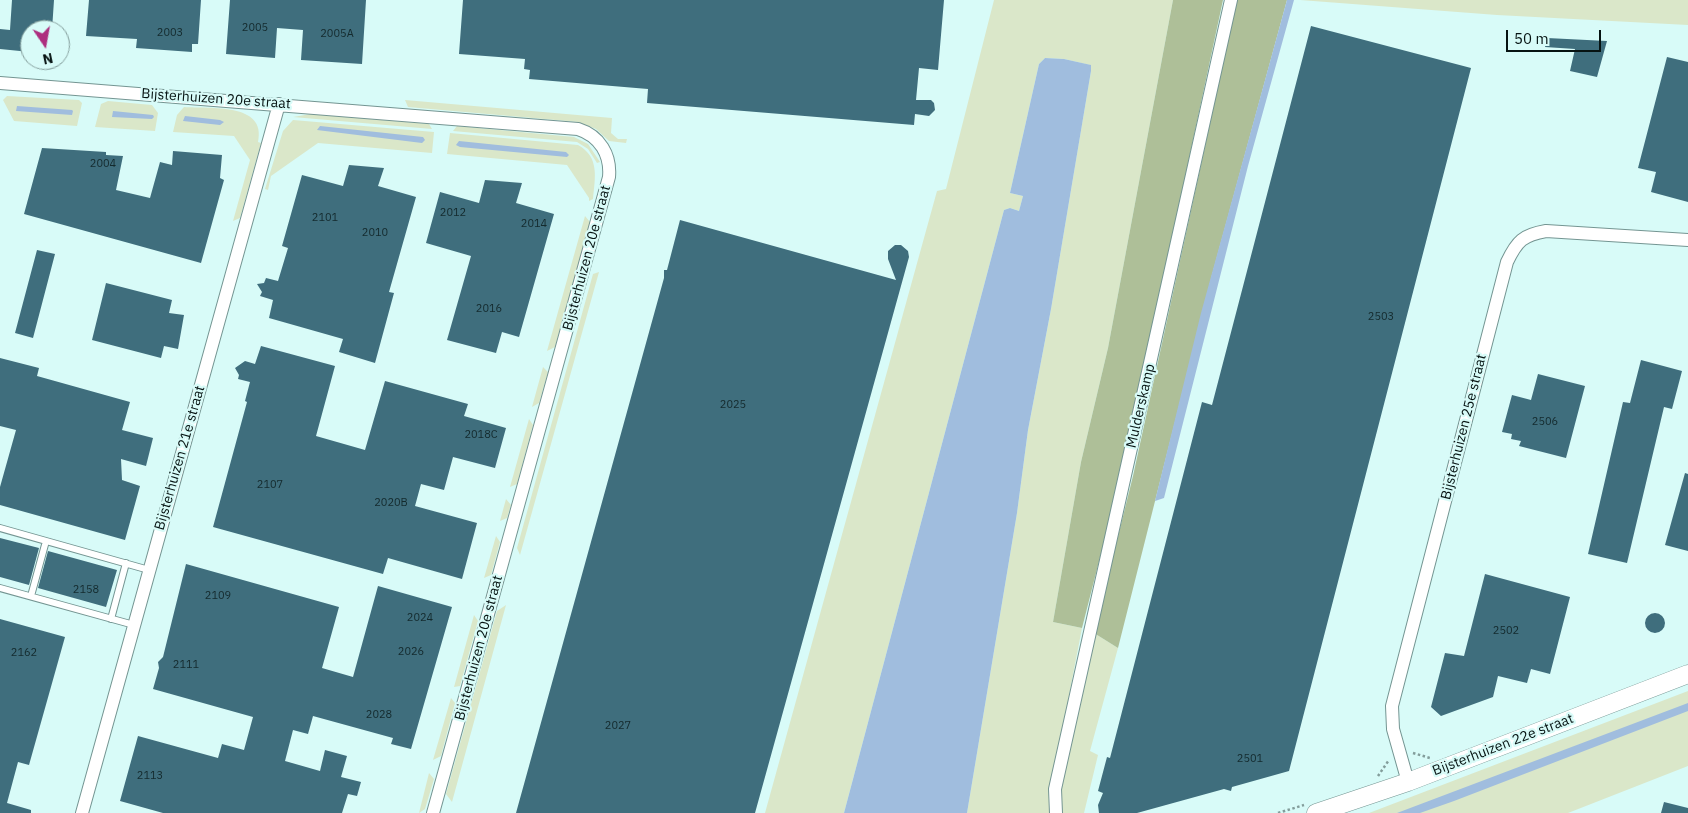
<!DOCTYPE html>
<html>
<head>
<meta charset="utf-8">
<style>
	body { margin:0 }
	#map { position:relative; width:1688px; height:813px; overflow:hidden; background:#d8fbf8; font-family:"IBM Plex Sans",sans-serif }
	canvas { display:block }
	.north { position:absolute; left:20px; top:20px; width:50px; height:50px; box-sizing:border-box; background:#d8fbf8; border:1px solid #849e9c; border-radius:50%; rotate:168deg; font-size:14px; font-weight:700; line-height:20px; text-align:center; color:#061312 }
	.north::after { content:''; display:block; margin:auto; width:18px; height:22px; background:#ad2f7f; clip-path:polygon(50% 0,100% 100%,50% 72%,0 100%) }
	.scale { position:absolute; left:1506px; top:30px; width:95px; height:22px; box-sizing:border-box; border:2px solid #061312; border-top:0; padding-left:6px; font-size:15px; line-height:18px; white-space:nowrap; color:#061312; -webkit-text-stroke:4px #d8fbf8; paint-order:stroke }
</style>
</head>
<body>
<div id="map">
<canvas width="1688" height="813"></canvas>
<div class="north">N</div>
<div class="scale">50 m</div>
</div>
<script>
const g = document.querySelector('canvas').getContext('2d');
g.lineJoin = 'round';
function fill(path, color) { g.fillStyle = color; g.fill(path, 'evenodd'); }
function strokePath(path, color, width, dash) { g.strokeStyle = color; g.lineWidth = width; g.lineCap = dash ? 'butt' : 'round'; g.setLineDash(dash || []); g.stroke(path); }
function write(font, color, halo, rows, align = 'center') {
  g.font = font + ' "IBM Plex Sans",sans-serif'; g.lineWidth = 4.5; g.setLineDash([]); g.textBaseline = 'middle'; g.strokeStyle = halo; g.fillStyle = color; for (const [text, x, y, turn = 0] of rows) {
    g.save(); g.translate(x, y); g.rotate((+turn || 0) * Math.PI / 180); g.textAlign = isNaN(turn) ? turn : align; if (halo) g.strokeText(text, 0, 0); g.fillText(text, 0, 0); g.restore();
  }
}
fill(new Path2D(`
	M 994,0 L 1173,0 L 1108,348 L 1081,462 L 1053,622 L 1082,628 L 1051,789 L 1052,813 L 967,813 L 1017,513 L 1028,430 L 1051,309 L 1091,71 L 1090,65 L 1064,59 L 1045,58 L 1039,64 L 1010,193 L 1023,196 L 1019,211 L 1010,208 L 1004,210 L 844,813 L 765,813 L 937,191 L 946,189 Z
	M 1300,0 L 1688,0 L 1688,25 L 1497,15 Z
	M 7,96 L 79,100 L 82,103 L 77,126 L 14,121 L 3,100 Z
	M 405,100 L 612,118 L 611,133 L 618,139 L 627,139 L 626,143 L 609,141 L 596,129 L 578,122 L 408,107 Z
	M 108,101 L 152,105 L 158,113 L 155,131 L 95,127 L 101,104 Z
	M 184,107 C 209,109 267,102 258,142 L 261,143 L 240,218 L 233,221 L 250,160 L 234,136 L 173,132 L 177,115 Z
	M 311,114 L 429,124 L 432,129 L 293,117 Z
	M 293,120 L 434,132 L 432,153 L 318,143 L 271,176 L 268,190 L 265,189 L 283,131 Z
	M 457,126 L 574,137 L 588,144 L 600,162 L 597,163 L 588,149 L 577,142 L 453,131 Z
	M 450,133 L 578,145 C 600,157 595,178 593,199 L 589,201 L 589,198 L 567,165 L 447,154 Z
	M 585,216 L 590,222 L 555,347 L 547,351 Z
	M 599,272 L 520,555 L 517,548 L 593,274 Z
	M 543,367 L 548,372 L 539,403 L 532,407 Z
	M 529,419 L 533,425 L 517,484 L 510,487 Z
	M 506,499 L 511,505 L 507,518 L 500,521 Z
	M 496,536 L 500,542 L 491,575 L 484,578 Z
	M 506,605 L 452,802 L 446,794 L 497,611 Z
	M 474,615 L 478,621 L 460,686 L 454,687 Z
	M 1094,633 L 1118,648 L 1090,751 L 1098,755 L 1084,813 L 1059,813 L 1057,801 Z
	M 1688,691 L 1688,766 L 1568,813 L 1369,813 Z
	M 451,698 L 455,703 L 441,756 L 433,760 Z
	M 429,773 L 434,779 L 425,809 L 419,813 Z`), '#dae7c9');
fill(new Path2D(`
	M 1173,0 L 1223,0 L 1122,471 L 1082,628 L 1053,622 L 1081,462 L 1108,348 Z
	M 1237,0 L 1287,0 L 1212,275 L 1118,648 L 1094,633 L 1133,476 Z`), '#aebf98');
fill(new Path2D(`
	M 1287,0 L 1294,0 L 1248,166 L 1164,498 L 1155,501 L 1201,313 Z
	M 1045,58 L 1064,59 L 1091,65 L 1091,71 L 1051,309 L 1028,430 L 1017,513 L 967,813 L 844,813 L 1004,210 L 1010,208 L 1019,211 L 1023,196 L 1010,193 L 1039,64 Z
	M 17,106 L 72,110 L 73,111 L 72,115 L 16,111 Z
	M 113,111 L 153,115 L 154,117 L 152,119 L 112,117 Z
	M 185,116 L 220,120 L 224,122 L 220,125 L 183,121 Z
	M 320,126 L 423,137 L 425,140 L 422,143 L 317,130 Z
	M 459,141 L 566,152 L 569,155 L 567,157 L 460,147 L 456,145 Z
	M 1688,703 L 1688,711 L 1454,801 L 1420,813 L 1397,813 Z`), '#a0bdde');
fill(new Path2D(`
	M 12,0 L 54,0 L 52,30 L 30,30 L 30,52 L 0,49 L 0,29 L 10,30 Z
	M 89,0 L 201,0 L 198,44 L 192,44 L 192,52 L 136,48 L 137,39 L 86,36 Z
	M 230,0 L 366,0 L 362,64 L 301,60 L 303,30 L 277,28 L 275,58 L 226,54 Z
	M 463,0 L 944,0 L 938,70 L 919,68 L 916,100 L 931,100 L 934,103 L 935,110 L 929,116 L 915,114 L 914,125 L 647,103 L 648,89 L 529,79 L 530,70 L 524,69 L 525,59 L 459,54 Z
	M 1311,26 L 1471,68 L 1289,771 L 1232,787 L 1231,791 L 1224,789 L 1137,813 L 1099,813 L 1098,805 L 1103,793 L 1098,791 L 1107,757 L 1110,758 L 1202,402 L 1212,405 Z
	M 1547,38 L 1607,41 L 1597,77 L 1570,71 L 1575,49 L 1545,47 Z
	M 1667,57 L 1688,62 L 1688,202 L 1651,192 L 1656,172 L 1638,168 Z
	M 42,148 L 106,152 L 106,155 L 123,156 L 116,190 L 150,198 L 160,162 L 172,165 L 173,151 L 222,155 L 220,178 L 224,180 L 201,263 L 24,214 Z
	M 349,165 L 384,168 L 378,186 L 416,197 L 389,292 L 394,293 L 375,363 L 339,352 L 343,339 L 269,318 L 273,300 L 260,296 L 262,292 L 257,284 L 264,283 L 266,278 L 278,281 L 288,248 L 282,246 L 302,175 L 343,186 Z
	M 485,180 L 522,183 L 516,203 L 554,214 L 519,337 L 502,332 L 496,353 L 447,340 L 471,256 L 426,243 L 440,192 L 479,203 Z
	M 680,220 L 896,280 L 888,259 L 888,251 L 895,245 L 901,245 L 908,251 L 909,257 L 755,813 L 516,813 L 664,278 L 664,270 L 667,270 Z
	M 37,250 L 55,254 L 33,338 L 15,333 Z
	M 106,283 L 172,300 L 169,313 L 184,315 L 178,349 L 164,346 L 161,358 L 92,340 Z
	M 261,346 L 335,366 L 316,436 L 365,450 L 385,381 L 468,404 L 464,416 L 506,428 L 495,468 L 453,457 L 444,490 L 421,484 L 415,506 L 477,523 L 462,579 L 388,558 L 383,574 L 213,527 L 247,402 L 245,401 L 250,382 L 238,379 L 239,375 L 235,368 L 245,361 L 255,364 Z
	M 0,358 L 39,368 L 37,376 L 130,402 L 122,430 L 153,438 L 146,466 L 121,459 L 122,480 L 140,486 L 125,540 L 0,505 L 0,487 L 16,430 L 0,426 Z
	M 1641,360 L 1682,371 L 1672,409 L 1664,407 L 1627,563 L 1588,554 L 1623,402 L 1630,403 Z
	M 1538,374 L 1585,386 L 1566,458 L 1519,446 L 1521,441 L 1511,439 L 1512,434 L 1502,432 L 1512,395 L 1531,400 Z
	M 1685,473 L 1688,474 L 1688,551 L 1665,545 Z
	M 0,538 L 39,548 L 29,585 L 0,577 Z
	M 48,551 L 117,570 L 106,607 L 38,588 Z
	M 186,564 L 339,607 L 322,668 L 353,677 L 378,586 L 452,607 L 411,749 L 391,744 L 393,738 L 313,716 L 308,734 L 293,730 L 285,761 L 320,771 L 325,750 L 347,756 L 341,777 L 361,782 L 357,796 L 348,794 L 342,813 L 163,813 L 120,801 L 138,736 L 218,758 L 222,744 L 244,750 L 253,717 L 153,689 L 159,668 L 158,662 L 163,657 Z
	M 1485,574 L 1570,597 L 1550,674 L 1531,669 L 1527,683 L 1498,676 L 1493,697 L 1441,716 L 1431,707 L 1445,653 L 1464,656 Z
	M1645 623a10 10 0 1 1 20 0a10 10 0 1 1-20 0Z
	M 0,619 L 65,637 L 29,765 L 18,762 L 7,803 L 31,810 L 31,813 L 0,813 Z
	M 1664,802 L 1688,808 L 1688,813 L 1661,813 Z`), '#3f6e7d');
const lane = new Path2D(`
	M 0,528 L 149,570
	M 0,588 L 134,625
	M 31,596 L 46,541
	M 111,619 L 126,563`);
const street = new Path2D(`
	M 0,83 L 578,129 C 600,136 611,155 609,177 L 433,813
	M 1408,782 L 1393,729 L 1392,706 L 1507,262 C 1517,241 1523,235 1546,231 L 1688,240
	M 82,813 L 279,104
	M 1056,813 L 1055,789 L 1231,0`);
const secondary = new Path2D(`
	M 1316,813 L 1408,782 L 1688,674`);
strokePath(lane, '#749592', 8);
strokePath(street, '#749592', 14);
strokePath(secondary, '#749592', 19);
strokePath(new Path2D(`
	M 1413,753 L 1430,758
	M 1378,776 L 1389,760
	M 1278,813 L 1304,805`), '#839d9b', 2.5, [2.5, 2.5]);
strokePath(lane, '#fff', 6);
strokePath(street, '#fff', 12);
strokePath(secondary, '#fff', 18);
write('11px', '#142a2d', null, [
	["2005",255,28],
	["2003",170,33],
	["2005A",337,34],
	["2004",103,164],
	["2012",453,213],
	["2101",325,218],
	["2014",534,224],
	["2010",375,233],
	["2016",489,309],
	["2503",1381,317],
	["2025",733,405],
	["2506",1545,422],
	["2018C",481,435],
	["2107",270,485],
	["2020B",391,503],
	["2158",86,590],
	["2109",218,596],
	["2024",420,618],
	["2502",1506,631],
	["2026",411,652],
	["2162",24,653],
	["2111",186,665],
	["2028",379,715],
	["2027",618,726],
	["2501",1250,759],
	["2113",150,776]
]);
write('14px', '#061312', '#d8fbf8', [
	["Bijsterhuizen 20e straat",216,99,4],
	["Bijsterhuizen 20e straat",587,258,-75],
	["Mulderskamp",1141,406,-77],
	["Bijsterhuizen 25e straat",1464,427,-76],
	["Bijsterhuizen 21e straat",180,458,-74],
	["Bijsterhuizen 20e straat",479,648,-75],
	["Bijsterhuizen 22e straat",1503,745,-21]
]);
</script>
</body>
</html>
